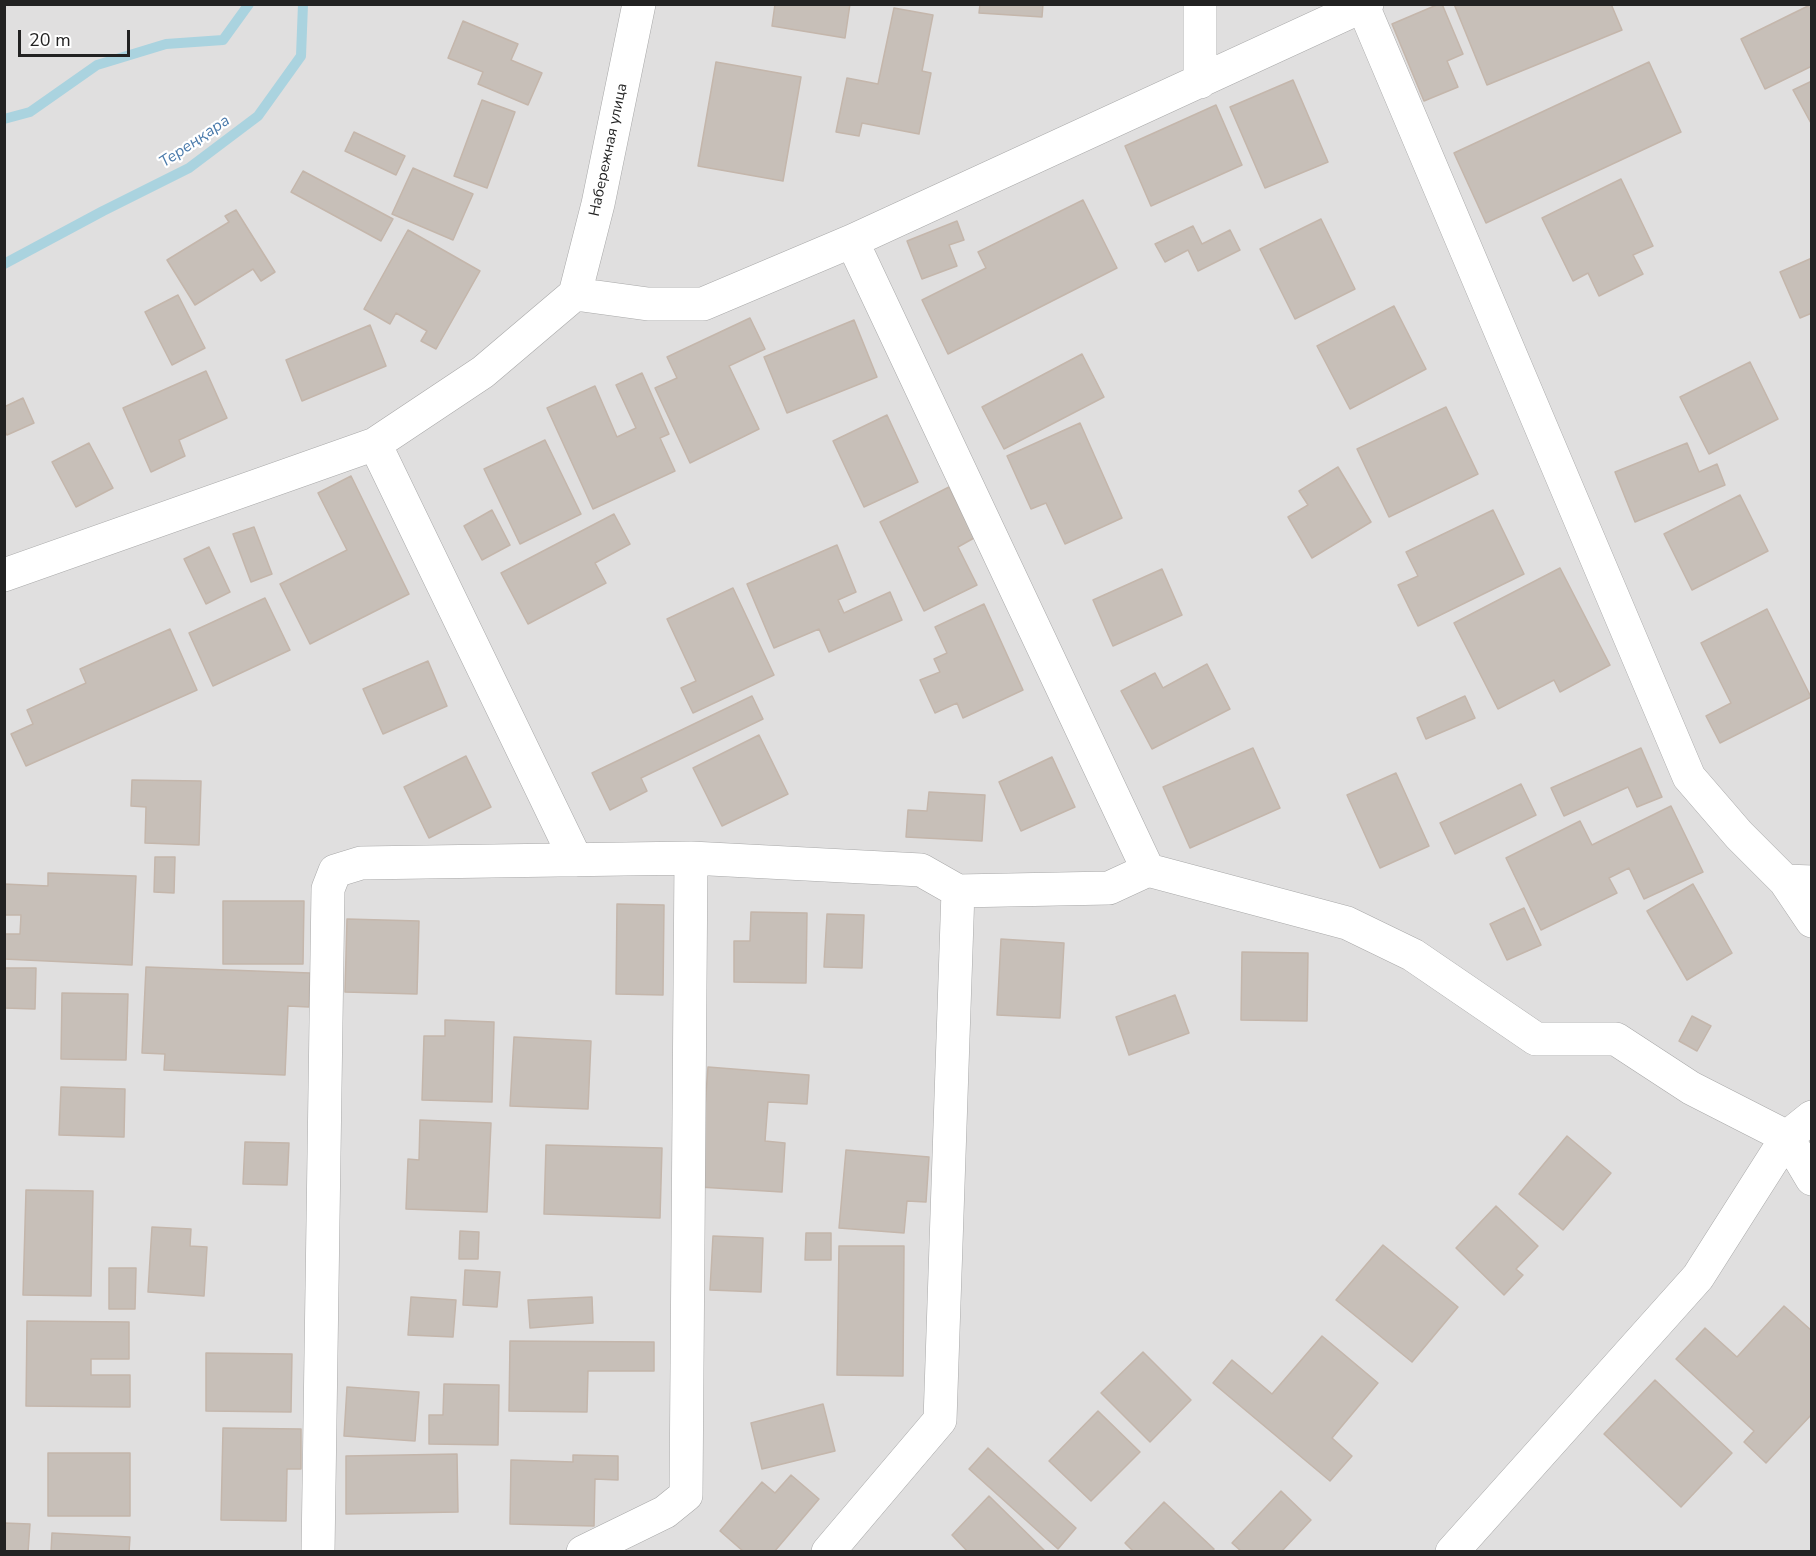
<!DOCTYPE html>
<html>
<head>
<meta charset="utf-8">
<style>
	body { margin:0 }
	#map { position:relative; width:1816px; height:1556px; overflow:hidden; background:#f2efe9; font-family:"Nunito Sans",sans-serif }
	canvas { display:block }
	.frame { position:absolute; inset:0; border:6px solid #222; pointer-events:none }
	.scale { position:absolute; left:18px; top:30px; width:112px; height:27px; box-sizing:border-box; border:3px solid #222; border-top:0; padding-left:8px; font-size:18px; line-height:21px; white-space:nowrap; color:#222; -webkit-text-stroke:4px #fff; paint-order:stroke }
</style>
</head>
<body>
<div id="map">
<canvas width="1816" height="1556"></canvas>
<div class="frame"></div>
<div class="scale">20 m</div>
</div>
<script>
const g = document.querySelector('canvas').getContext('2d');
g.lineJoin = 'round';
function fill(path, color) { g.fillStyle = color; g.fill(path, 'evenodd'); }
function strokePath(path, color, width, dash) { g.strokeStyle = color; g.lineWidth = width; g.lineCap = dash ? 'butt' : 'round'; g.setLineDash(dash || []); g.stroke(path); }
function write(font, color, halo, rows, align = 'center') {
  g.font = font + ' "Nunito Sans",sans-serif'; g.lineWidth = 4.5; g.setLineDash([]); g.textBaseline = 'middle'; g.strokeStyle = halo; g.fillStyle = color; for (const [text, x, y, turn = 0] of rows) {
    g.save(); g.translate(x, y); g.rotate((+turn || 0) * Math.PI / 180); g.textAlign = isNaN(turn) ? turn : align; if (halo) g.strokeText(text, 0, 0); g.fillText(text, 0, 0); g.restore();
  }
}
fill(new Path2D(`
	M 5,5 L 1811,5 L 1811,1551 L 5,1551 Z`), '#e0dfdf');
strokePath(new Path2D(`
	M 4,119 L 30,112 L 97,65 L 166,44 L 223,40 L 249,4
	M 4,264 L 103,211 L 189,168 L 258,116 L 301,56 L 303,4`), '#aad3df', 10);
const building = new Path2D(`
	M 775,4 L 850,4 L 845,38 L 772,26 Z
	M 980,4 L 1043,4 L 1042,17 L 979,13 Z
	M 1439,4 L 1442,4 L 1463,54 L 1447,61 L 1458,87 L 1424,101 L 1392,24 Z
	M 1454,4 L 1611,4 L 1622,30 L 1487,85 Z
	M 1812,4 L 1812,66 L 1765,89 L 1741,39 Z
	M 894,8 L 933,15 L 922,71 L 931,73 L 919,134 L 862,123 L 859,136 L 836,132 L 847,78 L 878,84 Z
	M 463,21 L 518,44 L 511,60 L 542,73 L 528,105 L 478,84 L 483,72 L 448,58 Z
	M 716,62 L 801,77 L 783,181 L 698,166 Z
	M 1649,62 L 1681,132 L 1486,223 L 1454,153 Z
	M 1293,80 L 1328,162 L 1265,188 L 1230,107 Z
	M 1812,81 L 1812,125 L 1793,90 Z
	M 482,100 L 515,112 L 487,188 L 454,176 Z
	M 1216,105 L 1242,165 L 1151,206 L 1125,146 Z
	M 354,132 L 405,156 L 396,175 L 345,151 Z
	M 413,168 L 473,194 L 453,240 L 392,214 Z
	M 303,171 L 393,219 L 381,241 L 291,192 Z
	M 1621,179 L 1653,246 L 1633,255 L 1643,274 L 1599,296 L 1588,273 L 1573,281 L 1542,218 Z
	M 1083,200 L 1117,268 L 948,354 L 922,300 L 986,268 L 978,252 Z
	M 236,210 L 275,272 L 261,281 L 253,269 L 195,305 L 167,260 L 229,222 L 225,216 Z
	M 1321,219 L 1355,289 L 1295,319 L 1260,249 Z
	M 957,221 L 964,240 L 949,245 L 957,266 L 922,279 L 907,241 Z
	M 1193,226 L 1202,244 L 1230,230 L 1240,250 L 1198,271 L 1188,250 L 1165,262 L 1155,244 Z
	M 408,230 L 480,271 L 436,349 L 421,341 L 427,331 L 396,313 L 390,324 L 364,309 Z
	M 1812,258 L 1812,313 L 1800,318 L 1780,272 Z
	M 178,295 L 205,348 L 172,365 L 145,312 Z
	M 1394,306 L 1426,369 L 1350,409 L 1317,346 Z
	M 750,318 L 765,349 L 729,366 L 759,429 L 690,463 L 655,388 L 677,378 L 667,357 Z
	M 854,320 L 877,377 L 787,413 L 764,357 Z
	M 370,325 L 386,366 L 302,401 L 286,360 Z
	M 1082,354 L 1104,397 L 1004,449 L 982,407 Z
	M 1750,362 L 1778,419 L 1709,454 L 1680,397 Z
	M 206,371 L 227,418 L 179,440 L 185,456 L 151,472 L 123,408 Z
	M 642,373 L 669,434 L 660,438 L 675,471 L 593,509 L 547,408 L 595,386 L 617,437 L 636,428 L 616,385 Z
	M 23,398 L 34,423 L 7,435 L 4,430 L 4,407 Z
	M 1446,407 L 1478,474 L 1389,517 L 1357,449 Z
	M 887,415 L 918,482 L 864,507 L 833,441 Z
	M 1080,423 L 1122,518 L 1065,544 L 1046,503 L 1031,509 L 1007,456 Z
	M 545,440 L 581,514 L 520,544 L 484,469 Z
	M 89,443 L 113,488 L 76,507 L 52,462 Z
	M 1687,443 L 1699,472 L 1717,464 L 1725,485 L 1635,522 L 1615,472 Z
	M 1338,467 L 1371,522 L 1312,558 L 1288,517 L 1308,505 L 1299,491 Z
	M 351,476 L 409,594 L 310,644 L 280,584 L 347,550 L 318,493 Z
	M 949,487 L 974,538 L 958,547 L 977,585 L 924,611 L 880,522 Z
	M 1740,495 L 1768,551 L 1692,590 L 1664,534 Z
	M 492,510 L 510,545 L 482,560 L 464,526 Z
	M 1493,510 L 1524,574 L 1418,626 L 1398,585 L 1418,576 L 1406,552 Z
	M 614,514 L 630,544 L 595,563 L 606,583 L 528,624 L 501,573 Z
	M 254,527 L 272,574 L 251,582 L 233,534 Z
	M 837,545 L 856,592 L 838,600 L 844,613 L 890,592 L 902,620 L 829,652 L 819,629 L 774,648 L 747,584 Z
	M 209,547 L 230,592 L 206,604 L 184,559 Z
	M 1560,568 L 1610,665 L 1560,692 L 1554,680 L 1498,709 L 1454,623 Z
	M 1162,569 L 1182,615 L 1113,646 L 1093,600 Z
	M 733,588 L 774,675 L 693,713 L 681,688 L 696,681 L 667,619 Z
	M 265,598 L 290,650 L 213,686 L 189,633 Z
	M 984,604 L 1023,690 L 963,718 L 957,703 L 935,713 L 920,680 L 940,672 L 934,659 L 947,653 L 935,627 Z
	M 1767,609 L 1811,697 L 1720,743 L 1706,716 L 1731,703 L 1701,643 Z
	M 170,629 L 197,690 L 26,766 L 11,734 L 33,724 L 27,710 L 86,683 L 80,669 Z
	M 428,661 L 447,706 L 383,734 L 363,689 Z
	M 1207,664 L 1230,709 L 1152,749 L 1121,691 L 1155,673 L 1163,688 Z
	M 752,696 L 763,719 L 641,778 L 647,791 L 610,810 L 592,773 Z
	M 1465,696 L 1475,718 L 1426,739 L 1417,718 Z
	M 759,735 L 788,794 L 722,826 L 693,768 Z
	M 1253,748 L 1280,808 L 1190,848 L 1163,787 Z
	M 1641,748 L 1662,797 L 1637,807 L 1628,787 L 1564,816 L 1551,788 Z
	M 466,756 L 491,807 L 429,838 L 404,787 Z
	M 1052,757 L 1075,807 L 1021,831 L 999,782 Z
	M 1396,773 L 1429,846 L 1380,868 L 1347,795 Z
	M 132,780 L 201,781 L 199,845 L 145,843 L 146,807 L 131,806 Z
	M 1521,784 L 1536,815 L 1455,854 L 1440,823 Z
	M 929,792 L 985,795 L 982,841 L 906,837 L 908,810 L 927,811 Z
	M 1671,806 L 1703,872 L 1644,899 L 1629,868 L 1609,878 L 1617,893 L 1541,930 L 1506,858 L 1580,821 L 1592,845 Z
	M 155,857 L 175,857 L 174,893 L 154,892 Z
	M 48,873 L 136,876 L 132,965 L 4,959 L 4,934 L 20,934 L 21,915 L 4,915 L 4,884 L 48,886 Z
	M 1693,884 L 1732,953 L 1687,980 L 1647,911 Z
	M 223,901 L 304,901 L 303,964 L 223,964 Z
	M 617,904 L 664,905 L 663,995 L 616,994 Z
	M 1524,908 L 1541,945 L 1507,960 L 1490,924 Z
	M 751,912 L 807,913 L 806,983 L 734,982 L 734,941 L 750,941 Z
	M 827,914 L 864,915 L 862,968 L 824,967 Z
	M 347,919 L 419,921 L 417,994 L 345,992 Z
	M 1001,939 L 1064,943 L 1060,1018 L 997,1015 Z
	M 1242,952 L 1308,953 L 1307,1021 L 1241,1020 Z
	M 146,967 L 310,973 L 309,1007 L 288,1006 L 285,1075 L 164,1070 L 165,1054 L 142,1053 Z
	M 4,968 L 36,968 L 35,1009 L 4,1008 Z
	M 62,993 L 128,994 L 126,1060 L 61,1059 Z
	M 1175,995 L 1189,1033 L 1129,1055 L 1116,1017 Z
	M 1692,1016 L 1711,1026 L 1697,1051 L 1679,1041 Z
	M 445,1020 L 494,1022 L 492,1102 L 422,1100 L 424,1036 L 445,1036 Z
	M 514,1037 L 591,1041 L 588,1109 L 510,1106 Z
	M 708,1067 L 809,1075 L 807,1104 L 768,1102 L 765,1141 L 785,1143 L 782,1192 L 699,1187 Z
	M 61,1087 L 125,1089 L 124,1137 L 59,1135 Z
	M 420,1120 L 491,1123 L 487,1212 L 406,1209 L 408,1159 L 419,1160 Z
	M 1567,1136 L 1611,1173 L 1563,1230 L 1519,1194 Z
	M 245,1142 L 289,1143 L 287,1185 L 243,1184 Z
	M 546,1145 L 662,1148 L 660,1218 L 544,1214 Z
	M 846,1150 L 929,1157 L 926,1202 L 907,1201 L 904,1233 L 839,1228 Z
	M 26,1190 L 93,1191 L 91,1296 L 23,1295 Z
	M 1496,1206 L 1538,1246 L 1516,1269 L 1523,1275 L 1504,1295 L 1456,1248 Z
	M 152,1227 L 191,1229 L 190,1246 L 207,1247 L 204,1296 L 148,1292 Z
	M 460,1231 L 479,1232 L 478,1259 L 459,1259 Z
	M 806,1233 L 831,1233 L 831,1260 L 805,1260 Z
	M 713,1236 L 763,1238 L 761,1292 L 710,1290 Z
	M 1383,1245 L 1458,1307 L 1412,1362 L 1336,1300 Z
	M 839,1246 L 904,1246 L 903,1376 L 837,1375 Z
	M 109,1268 L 136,1268 L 135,1309 L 109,1309 Z
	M 465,1270 L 500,1272 L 497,1307 L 463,1305 Z
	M 411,1297 L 456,1300 L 453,1337 L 408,1335 Z
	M 592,1297 L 593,1323 L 530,1328 L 528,1300 Z
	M 1784,1306 L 1812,1331 L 1812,1414 L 1766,1463 L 1744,1442 L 1754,1431 L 1676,1359 L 1705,1328 L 1737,1357 Z
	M 27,1321 L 129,1322 L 129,1359 L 91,1359 L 91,1375 L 130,1375 L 130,1407 L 26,1406 Z
	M 1322,1336 L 1378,1383 L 1332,1438 L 1352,1456 L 1330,1481 L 1213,1383 L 1232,1360 L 1272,1394 Z
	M 510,1341 L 654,1342 L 654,1371 L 588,1371 L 587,1412 L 509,1411 Z
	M 1143,1352 L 1191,1400 L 1150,1442 L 1101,1393 Z
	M 206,1353 L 292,1354 L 291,1412 L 206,1411 Z
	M 1655,1380 L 1732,1453 L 1681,1507 L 1604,1434 Z
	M 444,1384 L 499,1385 L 498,1445 L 429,1444 L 429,1415 L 443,1415 Z
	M 347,1387 L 419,1392 L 415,1441 L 344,1436 Z
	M 823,1404 L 835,1451 L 762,1469 L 751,1423 Z
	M 1098,1411 L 1140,1452 L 1091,1501 L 1049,1461 Z
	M 223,1428 L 301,1429 L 301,1469 L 287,1469 L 286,1521 L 221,1520 Z
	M 988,1448 L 1076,1528 L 1058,1549 L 969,1469 Z
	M 48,1453 L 130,1453 L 130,1516 L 48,1516 Z
	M 457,1454 L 458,1512 L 346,1514 L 346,1456 Z
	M 573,1455 L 618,1456 L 618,1480 L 595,1479 L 594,1526 L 510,1524 L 511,1460 L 573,1462 Z
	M 791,1475 L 819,1499 L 774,1552 L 744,1552 L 720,1531 L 762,1482 L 775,1493 Z
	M 1281,1491 L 1311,1520 L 1281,1552 L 1242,1552 L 1232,1543 Z
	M 989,1496 L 1046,1552 L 968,1552 L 952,1535 Z
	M 1164,1502 L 1214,1549 L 1212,1552 L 1134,1552 L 1125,1543 Z
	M 4,1523 L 30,1524 L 28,1552 L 4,1552 Z
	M 52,1533 L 130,1537 L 129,1552 L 51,1552 Z`);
fill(building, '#c7bfb8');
strokePath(building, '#c4b6ab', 1.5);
const street = new Path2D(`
	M 1363,6 L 1689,777 L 1739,835 L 1785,881 L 1812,882
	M 1200,82 L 1200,4
	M 852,241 L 1148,870
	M 575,294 L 598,204 L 639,4
	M 375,444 L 576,860
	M 4,575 L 375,444 L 483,372 L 575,294 L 648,304 L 703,304 L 852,241 L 1367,4
	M 1785,881 L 1812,921
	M 318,1552 L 328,889 L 335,871 L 361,863 L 691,858 L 921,870 L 958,891 L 1109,888 L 1148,870 L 1347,923 L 1413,955 L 1536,1039 L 1616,1039 L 1691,1088 L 1787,1137 L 1812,1179
	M 583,1552 L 665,1512 L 686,1495 L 691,858
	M 828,1552 L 940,1420 L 958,891
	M 1452,1552 L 1698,1277 L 1787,1137 L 1812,1117`);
strokePath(street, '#a9a9a9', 34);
strokePath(street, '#fff', 33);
write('15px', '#222', '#fff', [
	["Набережная улица",609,150,-78]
]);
write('italic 16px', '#4a7aab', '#fff', [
	["Тереңқара",195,142,-34]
]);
</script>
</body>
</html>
